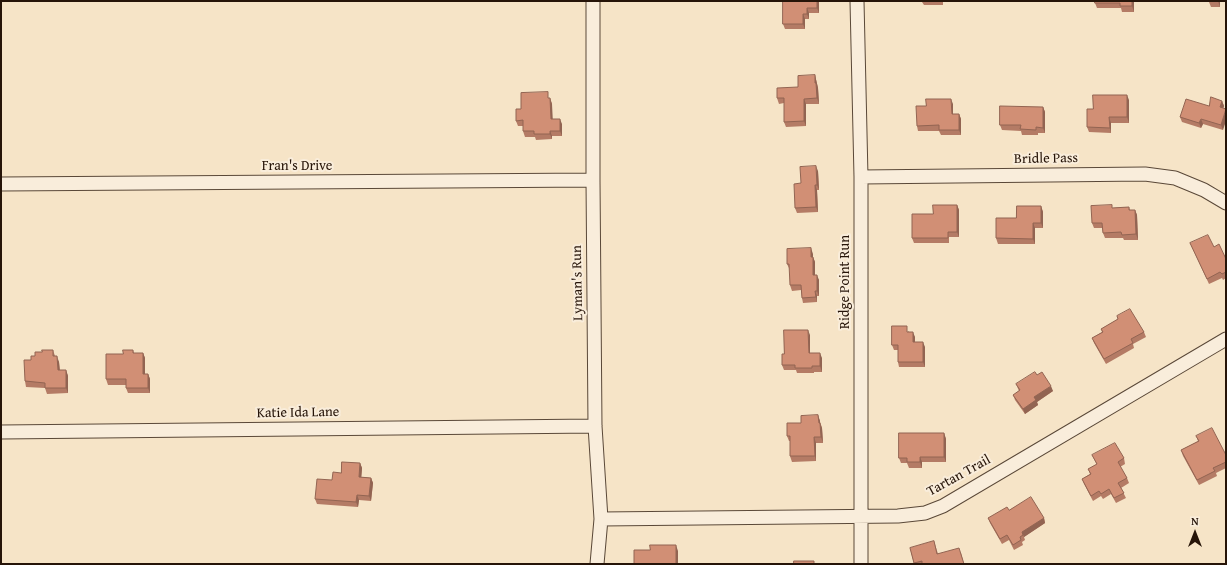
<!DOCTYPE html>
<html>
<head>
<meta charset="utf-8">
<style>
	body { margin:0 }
	#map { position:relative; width:1227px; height:565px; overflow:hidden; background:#f6e4c7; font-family:"Gentium Book Plus",serif }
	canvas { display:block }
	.frame { position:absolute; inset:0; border:2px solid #261408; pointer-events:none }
	.north { position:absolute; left:1175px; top:513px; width:40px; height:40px; -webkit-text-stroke:3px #f9eddb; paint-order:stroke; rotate:0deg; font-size:11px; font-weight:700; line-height:16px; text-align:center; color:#261408 }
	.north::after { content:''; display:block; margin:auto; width:14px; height:18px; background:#261408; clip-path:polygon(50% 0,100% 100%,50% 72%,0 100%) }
</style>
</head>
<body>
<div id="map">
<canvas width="1227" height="565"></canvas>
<div class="frame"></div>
<div class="north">N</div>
</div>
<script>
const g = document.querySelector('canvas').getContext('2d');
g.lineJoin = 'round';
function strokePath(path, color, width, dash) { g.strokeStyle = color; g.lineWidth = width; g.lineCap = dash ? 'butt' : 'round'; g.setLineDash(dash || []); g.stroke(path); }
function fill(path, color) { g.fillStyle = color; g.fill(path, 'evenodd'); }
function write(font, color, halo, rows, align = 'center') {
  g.font = font + ' "Gentium Book Plus",serif'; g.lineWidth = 4; g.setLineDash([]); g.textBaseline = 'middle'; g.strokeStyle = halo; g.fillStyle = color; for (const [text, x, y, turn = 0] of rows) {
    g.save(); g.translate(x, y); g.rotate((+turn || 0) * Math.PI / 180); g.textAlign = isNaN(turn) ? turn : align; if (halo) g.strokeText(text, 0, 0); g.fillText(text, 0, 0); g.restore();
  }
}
const street = new Path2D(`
	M 593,1 L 593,180 L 595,426 L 601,519 L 597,564
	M 857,1 L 861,177 L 861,564
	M 861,177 L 1145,174 L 1175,178 L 1204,190 L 1226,203
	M 1,184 L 593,180
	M 1,432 L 595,426
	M 601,519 L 898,516 L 925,513 L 943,506 L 1226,339`);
strokePath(street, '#5a4838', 15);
strokePath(street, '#f9eddb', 13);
fill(new Path2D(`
	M 783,1 L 819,1 L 819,13 L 809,13 L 809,19 L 805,19 L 805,29 L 785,29 L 783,24 Z
	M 907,1 L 943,1 L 943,5 L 924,5 L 922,2 L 907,2 Z
	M 1134,1 L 1134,12 L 1122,12 L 1121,8 L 1097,8 L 1095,3 Z
	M 1198,1 L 1226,1 L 1226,2 L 1220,2 L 1220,7 L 1211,7 L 1209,2 L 1198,2 Z
	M 815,75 L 818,88 L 819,104 L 806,104 L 806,126 L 786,127 L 784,122 L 784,103 L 779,104 L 777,98 L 798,87 Z
	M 550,98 L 552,104 L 552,119 L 562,124 L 562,136 L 552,136 L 552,139 L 536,140 L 535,137 L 525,137 L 523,131 L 523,126 L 518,126 L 516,121 L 521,109 Z
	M 1129,100 L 1129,123 L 1111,123 L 1111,133 L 1089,132 L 1087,127 L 1093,109 Z
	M 1222,101 L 1224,106 L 1223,108 L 1223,130 L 1203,124 L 1201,128 L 1182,122 L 1180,117 Z
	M 953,104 L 953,114 L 959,114 L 961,119 L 961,135 L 941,135 L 939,131 L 918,131 L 917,126 Z
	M 1043,107 L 1045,112 L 1045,133 L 1038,133 L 1038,135 L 1022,135 L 1021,131 L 1002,130 L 1000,125 Z
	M 818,171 L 819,190 L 817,190 L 818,212 L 797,213 L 795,208 L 801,183 Z
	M 957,205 L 959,210 L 959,237 L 949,237 L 949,243 L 914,243 L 912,238 L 933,214 Z
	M 1041,206 L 1043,212 L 1043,228 L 1035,228 L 1035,244 L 998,244 L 996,238 L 1016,218 Z
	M 1129,207 L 1130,210 L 1135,210 L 1137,215 L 1138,240 L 1124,240 L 1123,238 L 1105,238 L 1103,233 L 1102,228 L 1094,228 L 1092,223 L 1112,208 Z
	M 1190,243 L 1214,247 L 1226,259 L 1226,278 L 1223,280 L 1222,278 L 1209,284 Z
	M 813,254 L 813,257 L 815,262 L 815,275 L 819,280 L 819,296 L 817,296 L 817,302 L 803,303 L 802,298 L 801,290 L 792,291 L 790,285 L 790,270 L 787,264 Z
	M 1117,316 L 1144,332 L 1146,337 L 1133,344 L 1134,348 L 1106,364 L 1094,343 L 1092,338 L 1102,332 L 1101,329 L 1118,319 Z
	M 909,331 L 909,332 L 915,337 L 915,342 L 925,347 L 925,367 L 899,367 L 898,362 L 898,350 L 894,350 L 892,345 Z
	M 810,335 L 810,353 L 822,358 L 822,372 L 814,372 L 814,373 L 797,373 L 796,370 L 784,370 L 782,365 L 784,354 Z
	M 53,350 L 55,356 L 59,362 L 60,370 L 66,370 L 68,376 L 68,393 L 47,394 L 45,388 L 26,387 L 25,381 L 31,360 L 42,352 Z
	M 133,350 L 134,353 L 143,353 L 145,358 L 145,374 L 148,374 L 150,379 L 150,393 L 128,393 L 126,388 L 126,385 L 108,385 L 106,379 L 123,354 Z
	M 1037,375 L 1053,391 L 1037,402 L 1038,405 L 1025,414 L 1015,400 L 1013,395 L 1019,391 L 1016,384 Z
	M 818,415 L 822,428 L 823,443 L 816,443 L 816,461 L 792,462 L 790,456 L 790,441 L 789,441 L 787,436 L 801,423 Z
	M 944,433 L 946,439 L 946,462 L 922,462 L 922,468 L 909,468 L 907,463 L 901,463 L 899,458 Z
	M 1196,436 L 1226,455 L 1226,468 L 1216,473 L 1217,476 L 1199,485 L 1183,456 L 1181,450 L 1198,441 Z
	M 1092,455 L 1124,458 L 1125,464 L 1120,467 L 1127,478 L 1129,483 L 1121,488 L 1126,498 L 1116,503 L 1111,494 L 1103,499 L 1101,496 L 1093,501 L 1084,484 L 1082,479 L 1090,474 L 1088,469 L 1097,465 Z
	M 360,463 L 362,468 L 361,477 L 371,478 L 373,483 L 371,501 L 359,500 L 358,507 L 317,504 L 315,499 L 332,480 L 341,473 Z
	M 1009,510 L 1044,518 L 1045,523 L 1024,537 L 1025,540 L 1022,542 L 1023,545 L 1014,550 L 1009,540 L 1002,544 L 990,523 L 988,518 Z
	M 934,541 L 938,554 L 961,553 L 964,564 L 914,564 L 910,548 Z`), '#b47b65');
fill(new Path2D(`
	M 817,1 L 819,1 L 819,13 L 817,8 Z
	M 1132,1 L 1134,1 L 1134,12 L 1132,6 Z
	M 1218,1 L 1220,1 L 1220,7 Z
	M 807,8 L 809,13 L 809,19 L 807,14 Z
	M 803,14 L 805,19 L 805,29 L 803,24 Z
	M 815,75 L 818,88 L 819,104 L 817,98 L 815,83 Z
	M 1127,95 L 1129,100 L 1129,123 L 1127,117 Z
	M 550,98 L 552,104 L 553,124 L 551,119 Z
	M 804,99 L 806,104 L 806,126 L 804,121 Z
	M 951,99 L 953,104 L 953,120 L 952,114 Z
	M 1222,101 L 1224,106 L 1222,112 L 1220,107 Z
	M 1043,107 L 1045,112 L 1045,133 L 1043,128 Z
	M 1226,109 L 1226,121 L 1223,130 L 1221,125 Z
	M 959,114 L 961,119 L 961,135 L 959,130 Z
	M 1109,117 L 1111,123 L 1111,133 L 1110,128 Z
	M 560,119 L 562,124 L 562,136 L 560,131 Z
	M 1201,119 L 1203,124 L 1201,128 L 1199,123 Z
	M 550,131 L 552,136 L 552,139 L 550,134 Z
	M 816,166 L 818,171 L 819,190 L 817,185 Z
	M 815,185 L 817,190 L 818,212 L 816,207 Z
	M 957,205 L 959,210 L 959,237 L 957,232 Z
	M 1041,206 L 1043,212 L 1043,228 L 1041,223 Z
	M 1135,210 L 1137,215 L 1138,240 L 1136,234 Z
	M 1033,223 L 1035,228 L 1035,244 L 1033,239 Z
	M 811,248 L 813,254 L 813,262 L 811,257 Z
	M 813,257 L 815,262 L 815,280 L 813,275 Z
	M 817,275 L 819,280 L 819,296 L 817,291 Z
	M 815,291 L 817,296 L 817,302 L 816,297 Z
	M 808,330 L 810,335 L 810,358 L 809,353 Z
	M 913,332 L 915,337 L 915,347 L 913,342 Z
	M 923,342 L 925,347 L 925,367 L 923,362 Z
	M 143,353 L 145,358 L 145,379 L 143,374 Z
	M 820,353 L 822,358 L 822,372 L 820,366 Z
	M 57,356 L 59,362 L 60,376 L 58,370 Z
	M 66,370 L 68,376 L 68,393 L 66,388 Z
	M 148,374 L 150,379 L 150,393 L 148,388 Z
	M 1051,386 L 1053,391 L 1037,402 L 1038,405 L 1025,414 L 1023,409 L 1034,397 Z
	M 818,415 L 820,421 L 820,428 L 819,423 Z
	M 820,423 L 822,428 L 823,443 L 821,437 Z
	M 944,433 L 946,439 L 946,462 L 944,457 Z
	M 814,437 L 816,443 L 816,461 L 815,456 Z
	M 920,457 L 922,462 L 922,468 L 920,462 Z
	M 360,463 L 362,468 L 361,482 L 359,477 Z
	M 371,478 L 373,483 L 371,501 L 369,496 Z
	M 357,495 L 359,500 L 358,507 L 356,502 Z
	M 1044,518 L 1045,523 L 1024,537 L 1022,532 Z
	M 676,545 L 678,551 L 678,564 L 676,564 Z`), '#926452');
const building = new Path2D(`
	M 783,1 L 817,1 L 817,8 L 807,8 L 807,14 L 803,14 L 803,24 L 783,24 Z
	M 1095,1 L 1132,1 L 1132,6 L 1120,6 L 1120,3 L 1095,3 Z
	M 815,75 L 815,83 L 816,83 L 817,98 L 804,99 L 804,121 L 784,122 L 784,98 L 777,98 L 777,88 L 798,87 L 798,76 Z
	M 548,92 L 548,98 L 550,98 L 551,119 L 560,119 L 560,131 L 550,131 L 550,134 L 534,134 L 534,131 L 523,131 L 523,120 L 516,121 L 516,109 L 521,109 L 521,93 Z
	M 1093,95 L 1127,95 L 1127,117 L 1109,117 L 1110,128 L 1087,127 L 1087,109 L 1093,109 Z
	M 1211,97 L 1222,101 L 1220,107 L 1226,109 L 1221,125 L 1201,119 L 1199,123 L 1180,117 L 1186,99 L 1209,106 Z
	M 926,99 L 951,99 L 952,114 L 959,114 L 959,130 L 939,130 L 939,125 L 917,126 L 916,106 L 926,106 Z
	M 1000,106 L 1043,107 L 1043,128 L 1036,127 L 1036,130 L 1020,129 L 1021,125 L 1000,125 Z
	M 816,166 L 817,185 L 815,185 L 816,207 L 795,208 L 794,184 L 801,183 L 800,167 Z
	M 933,205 L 957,205 L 957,232 L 948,232 L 948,238 L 912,238 L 912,214 L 933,214 Z
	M 1112,205 L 1112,208 L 1129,207 L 1129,210 L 1135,210 L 1136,234 L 1122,235 L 1121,232 L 1103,233 L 1102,223 L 1092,223 L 1091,206 Z
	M 1017,206 L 1041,206 L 1041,223 L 1033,223 L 1033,239 L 996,238 L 996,218 L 1016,218 Z
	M 1208,235 L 1214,247 L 1219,244 L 1226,259 L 1226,272 L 1222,274 L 1220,272 L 1207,279 L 1190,243 Z
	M 811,248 L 811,257 L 813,257 L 813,275 L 817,275 L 817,291 L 815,291 L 816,297 L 802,298 L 801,285 L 790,285 L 789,264 L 787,264 L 787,249 Z
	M 1130,309 L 1144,332 L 1131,339 L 1133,343 L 1104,359 L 1092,338 L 1103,332 L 1101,329 L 1118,319 L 1117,316 Z
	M 892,326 L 907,326 L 907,332 L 913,332 L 913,342 L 923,342 L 923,362 L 898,362 L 898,345 L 892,345 Z
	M 784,330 L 808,330 L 809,353 L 820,353 L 820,366 L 812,366 L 812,368 L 795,368 L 795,365 L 782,365 L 782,354 L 784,354 Z
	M 42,350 L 53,350 L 53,356 L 57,356 L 58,370 L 66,370 L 66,388 L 45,388 L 45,383 L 25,381 L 24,360 L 31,360 L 31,356 L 35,356 L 35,352 L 42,352 Z
	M 123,350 L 133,350 L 133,353 L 143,353 L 143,374 L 148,374 L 148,388 L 126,388 L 126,379 L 106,379 L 106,354 L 123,354 Z
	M 1035,372 L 1037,375 L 1042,372 L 1051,386 L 1034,397 L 1036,400 L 1023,409 L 1013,395 L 1020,390 L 1016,384 Z
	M 818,415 L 819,423 L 820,423 L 821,437 L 814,437 L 815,456 L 790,456 L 790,436 L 787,436 L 787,423 L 801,423 L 801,416 Z
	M 1212,428 L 1226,455 L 1226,462 L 1213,468 L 1215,471 L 1197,480 L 1181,450 L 1199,441 L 1196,436 Z
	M 899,433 L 944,433 L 944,457 L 920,457 L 920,462 L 907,462 L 907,458 L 899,458 Z
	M 1115,443 L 1124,458 L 1118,462 L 1127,478 L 1118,483 L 1124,493 L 1114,498 L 1109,489 L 1101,494 L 1099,491 L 1091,496 L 1082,479 L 1091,474 L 1088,469 L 1097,464 L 1092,455 Z
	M 342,462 L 360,463 L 359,477 L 371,478 L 369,496 L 357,495 L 356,502 L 315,499 L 317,479 L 332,480 L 333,472 L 341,473 Z
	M 1031,497 L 1044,518 L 1022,532 L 1023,535 L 1020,537 L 1021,540 L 1013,545 L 1007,535 L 1000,539 L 988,518 L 1007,507 L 1009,510 Z
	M 934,541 L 937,554 L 959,548 L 964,564 L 922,564 L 922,561 L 914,563 L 910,548 Z
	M 650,545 L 676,545 L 676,564 L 634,564 L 634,550 L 650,550 Z
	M 794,561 L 814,561 L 814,564 L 794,564 Z`);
fill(building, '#d18f75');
strokePath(building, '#926452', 1);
write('14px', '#261408', '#f9eddb', [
	["Bridle Pass",1046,159,-1],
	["Fran's Drive",297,166],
	["Ridge Point Run",845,282,-90],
	["Lyman's Run",578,283,-91],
	["Katie Ida Lane",298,413,-1],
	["Tartan Trail",959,476,-29]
]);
</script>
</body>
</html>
